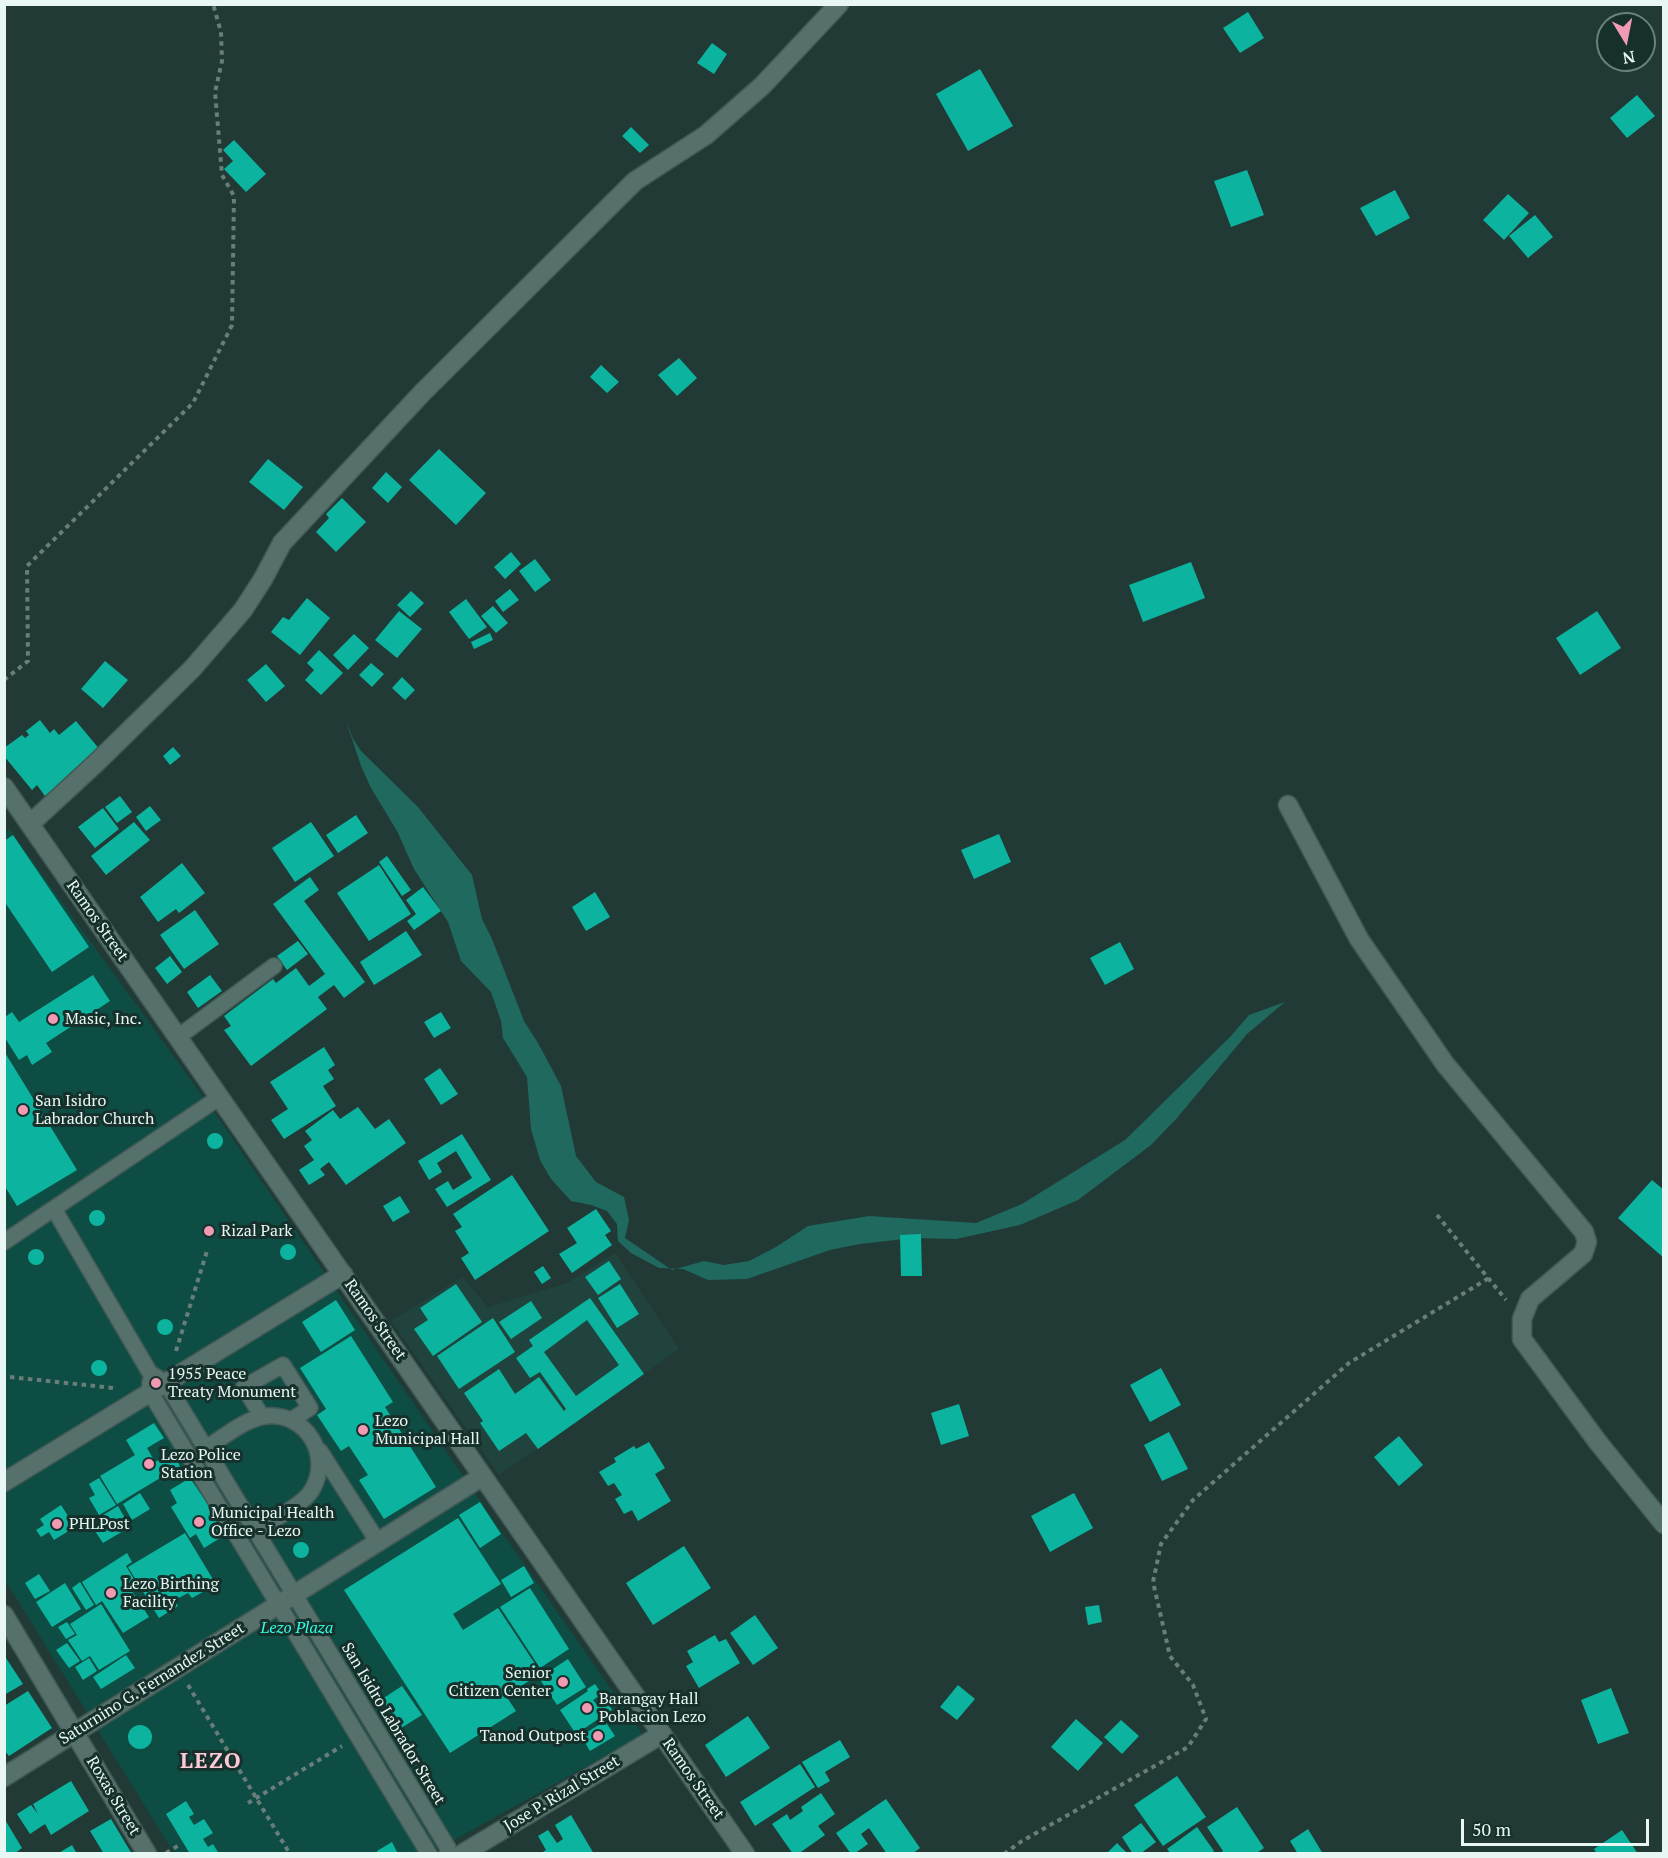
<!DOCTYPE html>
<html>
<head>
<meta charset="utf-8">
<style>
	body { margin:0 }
	#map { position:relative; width:1668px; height:1858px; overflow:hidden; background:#213a35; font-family:"PT Serif",serif }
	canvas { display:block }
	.frame { position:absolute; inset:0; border:6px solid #e8f7f3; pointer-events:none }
	.north { position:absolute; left:1596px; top:12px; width:60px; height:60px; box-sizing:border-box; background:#16302b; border:2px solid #6a807b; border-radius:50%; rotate:170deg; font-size:16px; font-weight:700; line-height:24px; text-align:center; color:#e8f7f3 }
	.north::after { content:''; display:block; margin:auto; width:21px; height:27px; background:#f19ab3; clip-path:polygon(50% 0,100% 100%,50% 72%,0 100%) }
	.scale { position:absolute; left:1461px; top:1819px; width:188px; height:27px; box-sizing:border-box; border:3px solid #e8f7f3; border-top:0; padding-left:8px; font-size:18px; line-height:21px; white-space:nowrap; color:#e8f7f3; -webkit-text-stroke:4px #16302b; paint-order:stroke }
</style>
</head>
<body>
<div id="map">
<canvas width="1668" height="1858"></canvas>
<div class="frame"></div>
<div class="north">N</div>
<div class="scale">50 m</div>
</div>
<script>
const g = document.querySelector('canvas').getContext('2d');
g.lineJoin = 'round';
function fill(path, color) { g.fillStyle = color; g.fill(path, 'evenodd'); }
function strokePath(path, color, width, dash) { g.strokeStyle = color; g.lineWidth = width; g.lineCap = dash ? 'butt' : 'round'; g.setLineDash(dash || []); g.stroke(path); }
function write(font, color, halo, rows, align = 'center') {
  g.font = font + ' "PT Serif",serif'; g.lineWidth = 6; g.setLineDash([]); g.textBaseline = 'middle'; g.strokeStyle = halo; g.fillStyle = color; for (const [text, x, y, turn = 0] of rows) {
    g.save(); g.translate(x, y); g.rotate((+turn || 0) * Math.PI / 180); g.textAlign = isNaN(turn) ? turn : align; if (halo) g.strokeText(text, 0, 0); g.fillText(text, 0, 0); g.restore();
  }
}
fill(new Path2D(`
	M 615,1253 L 679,1349 L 499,1475 L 391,1321 L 462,1277 L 488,1307 L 567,1283 Z`), '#20443d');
fill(new Path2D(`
	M 9,829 L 222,1123 L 478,1498 L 643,1735 L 431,1853 L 174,1853 L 5,1580 L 4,833 Z`), '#0d4d44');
fill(new Path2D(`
	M 345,718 L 353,739 L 361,751 L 418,807 L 472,875 L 482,919 L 492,939 L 524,1021 L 538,1043 L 561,1086 L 576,1156 L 596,1182 L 624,1197 L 629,1220 L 625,1238 L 672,1270 L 704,1261 L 724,1265 L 749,1261 L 776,1247 L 808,1226 L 869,1216 L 976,1223 L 1022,1204 L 1125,1140 L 1230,1037 L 1249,1015 L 1285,1002 L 1247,1034 L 1177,1118 L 1151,1145 L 1078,1200 L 1020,1225 L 956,1239 L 913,1238 L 860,1244 L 830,1250 L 747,1279 L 708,1280 L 683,1269 L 659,1268 L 631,1253 L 618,1241 L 617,1224 L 607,1211 L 591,1205 L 571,1201 L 551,1179 L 540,1160 L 531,1129 L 527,1077 L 503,1038 L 501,1021 L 491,992 L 461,961 L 448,922 L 414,869 L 397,831 L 371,788 L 361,766 Z`), '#1f695e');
fill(new Path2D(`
	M 1248,12 L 1264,38 L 1240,53 L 1223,28 Z
	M 712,43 L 727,54 L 714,74 L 697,63 Z
	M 980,69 L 1013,126 L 968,151 L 936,94 Z
	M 1637,95 L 1655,116 L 1627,138 L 1610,118 Z
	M 631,127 L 649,145 L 640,153 L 622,136 Z
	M 234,140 L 266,174 L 246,192 L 224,169 L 233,161 L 223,150 Z
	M 1247,170 L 1264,215 L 1231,227 L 1214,181 Z
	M 1395,190 L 1410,218 L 1376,236 L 1360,208 Z
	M 1508,194 L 1529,213 L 1504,240 L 1483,220 Z
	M 1535,215 L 1553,237 L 1528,258 L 1509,236 Z
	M 679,358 L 697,378 L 677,396 L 658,375 Z
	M 601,365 L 619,382 L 607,393 L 590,377 Z
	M 439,449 L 486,493 L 456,525 L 409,480 Z
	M 268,459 L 303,487 L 284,510 L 249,482 Z
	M 386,472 L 402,487 L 388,503 L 372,488 Z
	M 342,498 L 366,522 L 336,552 L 316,532 L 329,518 L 326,514 Z
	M 511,552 L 521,564 L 505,579 L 494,567 Z
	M 535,559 L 551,580 L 535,592 L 519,571 Z
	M 1191,562 L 1205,598 L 1143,622 L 1129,585 Z
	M 510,589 L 519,600 L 503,612 L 495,601 Z
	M 411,591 L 424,603 L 410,617 L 397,605 Z
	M 307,598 L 330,618 L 300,655 L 271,632 L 283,617 L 289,620 Z
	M 466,599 L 487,627 L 469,639 L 449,612 Z
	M 493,606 L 508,623 L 496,633 L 481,616 Z
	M 399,611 L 422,629 L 397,658 L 375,640 Z
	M 1597,611 L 1621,648 L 1580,675 L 1556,638 Z
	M 490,633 L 493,640 L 474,649 L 471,642 Z
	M 354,634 L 369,648 L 348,670 L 333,655 Z
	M 319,650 L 343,673 L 321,695 L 305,680 L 314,670 L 307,663 Z
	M 105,661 L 128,680 L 103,708 L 81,689 Z
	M 371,663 L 384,674 L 372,687 L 359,675 Z
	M 266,664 L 285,686 L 266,702 L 247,680 Z
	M 402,677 L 415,690 L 405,700 L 392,688 Z
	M 40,720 L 50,733 L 54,729 L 59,735 L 76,721 L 101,751 L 45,796 L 37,785 L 32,790 L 4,756 L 4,748 L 22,735 L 25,738 L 29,735 L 26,731 Z
	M 173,747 L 181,756 L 170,765 L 163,756 Z
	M 120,796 L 132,812 L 117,823 L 105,807 Z
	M 150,806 L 161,820 L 146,831 L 136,817 Z
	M 103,808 L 119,829 L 95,848 L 78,827 Z
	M 356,815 L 368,833 L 338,853 L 326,835 Z
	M 134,822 L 150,840 L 106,875 L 91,856 Z
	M 311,822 L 334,856 L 295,882 L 272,848 Z
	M 999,834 L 1011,862 L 974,879 L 961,850 Z
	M 13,835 L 89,947 L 52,972 L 4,901 L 4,841 Z
	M 387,856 L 411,890 L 402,896 L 379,862 Z
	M 182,863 L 205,893 L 179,913 L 176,909 L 158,922 L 140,897 Z
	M 379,865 L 411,914 L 369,941 L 337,893 Z
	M 310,877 L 319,890 L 304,901 L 365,982 L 344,998 L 334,985 L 318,997 L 327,1009 L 251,1066 L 224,1030 L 231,1026 L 224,1016 L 273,979 L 276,983 L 296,968 L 309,986 L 325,974 L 273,904 Z
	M 423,887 L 441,911 L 414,930 L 407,921 L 416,914 L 406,900 Z
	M 595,892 L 610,917 L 586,931 L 572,907 Z
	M 195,910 L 219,944 L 184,969 L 160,935 Z
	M 406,931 L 422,955 L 374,985 L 360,962 Z
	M 298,941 L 308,954 L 287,970 L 277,956 Z
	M 1120,942 L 1134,969 L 1105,985 L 1090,958 Z
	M 170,956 L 182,972 L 167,984 L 155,968 Z
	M 93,975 L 110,1001 L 46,1043 L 52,1052 L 32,1065 L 27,1055 L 19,1060 L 5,1038 L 5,1017 L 12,1012 L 19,1022 Z
	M 210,975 L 222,991 L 198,1008 L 187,992 Z
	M 441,1012 L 451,1028 L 434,1038 L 424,1022 Z
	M 324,1047 L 335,1065 L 328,1070 L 334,1079 L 323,1086 L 336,1106 L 284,1139 L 271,1120 L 288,1109 L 270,1082 Z
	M 4,1051 L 77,1170 L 17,1206 L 4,1185 Z
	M 440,1068 L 458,1094 L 441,1105 L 424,1079 Z
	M 358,1107 L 375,1129 L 389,1119 L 406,1143 L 346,1185 L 329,1162 L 320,1169 L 325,1175 L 309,1185 L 299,1170 L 314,1160 L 304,1146 L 312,1140 L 305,1131 L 333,1110 L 340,1119 Z
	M207 1141a8 8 0 1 1 16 0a8 8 0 1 1-16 0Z
	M 462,1134 L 491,1180 L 447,1207 L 435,1189 L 448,1181 L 453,1190 L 472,1178 L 456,1151 L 437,1163 L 442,1172 L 429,1180 L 418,1161 Z
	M 512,1175 L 549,1231 L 475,1280 L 461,1258 L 469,1253 L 455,1231 L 462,1227 L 453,1214 Z
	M 1652,1180 L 1664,1190 L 1664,1258 L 1618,1218 Z
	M 400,1196 L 410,1212 L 393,1222 L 383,1206 Z
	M 596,1209 L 611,1231 L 605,1235 L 612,1245 L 572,1273 L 559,1254 L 577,1243 L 567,1228 Z
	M89 1218a8 8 0 1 1 16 0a8 8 0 1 1-16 0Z
	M 921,1234 L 922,1276 L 901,1276 L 900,1235 Z
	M280 1252a8 8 0 1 1 16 0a8 8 0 1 1-16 0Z
	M28 1257a8 8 0 1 1 16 0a8 8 0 1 1-16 0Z
	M 609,1261 L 621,1279 L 598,1295 L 585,1277 Z
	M 543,1266 L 551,1278 L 542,1284 L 534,1272 Z
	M 456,1284 L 482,1322 L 433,1356 L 414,1329 L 428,1320 L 420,1308 Z
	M 620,1284 L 639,1314 L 617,1328 L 598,1298 Z
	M 590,1298 L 644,1374 L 538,1449 L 526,1433 L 499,1451 L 480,1423 L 483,1421 L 464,1393 L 499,1369 L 515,1394 L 539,1377 L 564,1411 L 566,1409 L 540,1372 L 530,1378 L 516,1358 L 533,1346 L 529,1340 ZM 587,1320 L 619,1365 L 576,1396 L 544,1352 Z
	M 336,1300 L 355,1330 L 321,1352 L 302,1322 Z
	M 531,1301 L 542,1318 L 511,1339 L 499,1322 Z
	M 493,1318 L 515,1352 L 459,1389 L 437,1356 Z
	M157 1327a8 8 0 1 1 16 0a8 8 0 1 1-16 0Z
	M 351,1336 L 393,1402 L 385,1407 L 436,1487 L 384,1519 L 359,1480 L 368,1475 L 349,1446 L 341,1451 L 317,1415 L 326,1409 L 300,1368 Z
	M91 1368a8 8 0 1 1 16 0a8 8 0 1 1-16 0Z
	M 1161,1368 L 1181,1405 L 1150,1422 L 1130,1385 Z
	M 959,1404 L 969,1436 L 941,1445 L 931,1413 Z
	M 154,1423 L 164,1438 L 147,1448 L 155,1462 L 172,1452 L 180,1466 L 117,1504 L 100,1476 L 135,1455 L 126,1440 Z
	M 1169,1432 L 1188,1469 L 1162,1481 L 1144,1445 Z
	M 1399,1436 L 1423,1465 L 1399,1486 L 1374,1457 Z
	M 649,1442 L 665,1468 L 655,1474 L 671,1501 L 638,1521 L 632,1510 L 624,1514 L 615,1499 L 622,1495 L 614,1483 L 608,1486 L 599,1472 L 616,1462 L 614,1458 L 634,1446 L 636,1449 Z
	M 99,1478 L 116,1505 L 99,1515 L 89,1498 L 95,1495 L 89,1484 Z
	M 190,1478 L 211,1509 L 209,1510 L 225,1535 L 204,1548 L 196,1534 L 190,1538 L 171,1507 L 177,1503 L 170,1490 Z
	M 140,1493 L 150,1509 L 132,1520 L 123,1504 Z
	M 1074,1493 L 1093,1528 L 1050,1552 L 1031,1516 Z
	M 480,1502 L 501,1534 L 480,1548 L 459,1515 Z
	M 61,1505 L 75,1527 L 54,1540 L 49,1532 L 41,1537 L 36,1530 L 44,1525 L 40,1519 Z
	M 118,1506 L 130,1527 L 103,1543 L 95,1531 L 106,1525 L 100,1517 Z
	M 458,1518 L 501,1584 L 453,1614 L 463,1630 L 498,1608 L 541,1673 L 506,1696 L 516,1711 L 450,1753 L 344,1590 Z
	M 185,1533 L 214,1581 L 207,1584 L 210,1588 L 192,1598 L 188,1593 L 175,1600 L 178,1606 L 159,1618 L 128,1567 Z
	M293 1550a8 8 0 1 1 16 0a8 8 0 1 1-16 0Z
	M 684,1546 L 711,1588 L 653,1625 L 626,1583 Z
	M 127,1553 L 132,1562 L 126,1566 L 135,1581 L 128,1585 L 149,1617 L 123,1633 L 102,1601 L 96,1605 L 82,1582 Z
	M 524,1566 L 534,1583 L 511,1597 L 501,1580 Z
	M 39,1574 L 50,1591 L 35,1599 L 25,1583 Z
	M 80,1582 L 94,1605 L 86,1610 L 72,1588 Z
	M 65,1583 L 81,1609 L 52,1627 L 36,1602 Z
	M 530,1588 L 569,1649 L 540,1668 L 500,1607 Z
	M 101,1604 L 130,1651 L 99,1670 L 90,1656 L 82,1661 L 68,1640 L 77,1635 L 70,1624 Z
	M 1099,1605 L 1102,1622 L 1088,1625 L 1085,1607 Z
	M 755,1615 L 778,1648 L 753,1665 L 730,1633 Z
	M 67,1622 L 75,1634 L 66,1639 L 58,1627 Z
	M 715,1635 L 719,1642 L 726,1639 L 740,1663 L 699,1688 L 686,1666 L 693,1662 L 687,1651 Z
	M 67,1643 L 80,1661 L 69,1668 L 56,1650 Z
	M 4,1655 L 23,1684 L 4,1695 Z
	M 126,1655 L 135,1668 L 101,1689 L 93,1677 Z
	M 89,1658 L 97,1671 L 83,1680 L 75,1667 Z
	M 568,1659 L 586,1687 L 557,1705 L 539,1678 Z
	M 595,1684 L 602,1694 L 593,1700 L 599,1707 L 607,1702 L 612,1710 L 576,1734 L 560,1710 L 588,1691 L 587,1689 Z
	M 958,1685 L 975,1699 L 957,1720 L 940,1707 Z
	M 402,1686 L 422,1715 L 401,1728 L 382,1699 Z
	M 1611,1688 L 1629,1733 L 1598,1744 L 1581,1700 Z
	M 28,1691 L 52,1728 L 9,1756 L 4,1750 L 4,1706 Z
	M 748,1716 L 770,1748 L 726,1777 L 705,1745 Z
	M 1076,1719 L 1103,1743 L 1078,1771 L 1051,1747 Z
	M 1121,1720 L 1139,1736 L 1122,1754 L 1104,1737 Z
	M 605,1721 L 615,1736 L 590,1751 L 581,1736 Z
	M128 1737a12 12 0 1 1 24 0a12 12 0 1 1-24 0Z
	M 840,1740 L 850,1757 L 825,1772 L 830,1781 L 818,1788 L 802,1762 Z
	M 800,1764 L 815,1787 L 755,1826 L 740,1802 Z
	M 1177,1776 L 1206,1817 L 1163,1846 L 1134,1805 Z
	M 71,1781 L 89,1811 L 51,1835 L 45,1824 L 30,1834 L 17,1814 L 31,1805 L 38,1814 L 33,1804 Z
	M 821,1793 L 835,1814 L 818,1826 L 825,1835 L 798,1854 L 793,1854 L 772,1824 L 787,1814 L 790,1820 L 803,1811 L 801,1807 Z
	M 886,1799 L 920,1848 L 912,1854 L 887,1854 L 869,1828 L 861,1834 L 868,1844 L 854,1854 L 851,1854 L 836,1833 Z
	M 186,1801 L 194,1814 L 189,1817 L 194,1825 L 204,1819 L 213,1833 L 203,1839 L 208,1847 L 213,1844 L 219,1854 L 190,1854 L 166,1814 Z
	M 1237,1807 L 1264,1848 L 1255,1854 L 1219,1854 L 1223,1851 L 1207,1827 Z
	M 571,1815 L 594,1854 L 540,1854 L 546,1850 L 538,1836 L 548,1830 L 557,1843 L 563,1839 L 555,1825 Z
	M 4,1818 L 22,1848 L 14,1854 L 4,1854 Z
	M 111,1819 L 132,1854 L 104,1854 L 90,1831 Z
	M 1141,1823 L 1156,1842 L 1140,1854 L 1133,1854 L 1122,1837 Z
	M 1197,1827 L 1214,1851 L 1211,1854 L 1171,1854 L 1167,1849 Z
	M 1308,1829 L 1323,1854 L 1298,1854 L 1290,1841 Z
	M 1622,1830 L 1638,1854 L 1597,1854 L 1594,1849 Z
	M 392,1842 L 398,1854 L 378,1854 L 377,1851 Z
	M 1117,1843 L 1128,1854 L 1106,1854 Z
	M 72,1845 L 77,1854 L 57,1854 Z`), '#0cb4a0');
const lane = new Path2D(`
	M 178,1037 L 274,966
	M 54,1209 L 150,1373 L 166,1383 L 448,1848 L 447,1854
	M 4,1242 L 220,1097
	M 150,1382 L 150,1392 L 429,1854
	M 262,1417 L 244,1387 L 283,1365 L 310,1408 L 291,1420
	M 206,1448 C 224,1437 246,1418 267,1416 C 307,1413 332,1456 312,1490 C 302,1506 272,1520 255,1530
	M 320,1451 L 378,1542`);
const street = new Path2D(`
	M 4,787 L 745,1854
	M 1288,805 L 1359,939 L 1445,1064 L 1584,1232 L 1587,1242 L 1583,1254 L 1530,1299 L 1522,1319 L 1522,1339 L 1597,1441 L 1664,1524
	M 30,824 L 96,763 L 192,669 L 243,610 L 263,579 L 282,543 L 423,392 L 635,181 L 706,135 L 762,86 L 839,4
	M 4,1482 L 343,1274
	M 4,1615 L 147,1854
	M 4,1777 L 483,1476
	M 462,1854 L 662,1734`);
strokePath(lane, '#425955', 18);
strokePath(street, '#425955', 21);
strokePath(new Path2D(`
	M 4,680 L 28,661 L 27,566 L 193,403 L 232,325 L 234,196 L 222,175 L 215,92 L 222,61 L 221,32 L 213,4
	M 1437,1215 L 1506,1300
	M 176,1351 L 207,1251
	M 10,1377 L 114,1388
	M 188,1685 L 290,1854
	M 248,1803 L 342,1746
	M 166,1853 L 181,1844
	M 1004,1854 L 1022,1841 L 1188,1747 L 1206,1719 L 1193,1685 L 1170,1656 L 1153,1582 L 1161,1544 L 1193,1500 L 1349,1363 L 1489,1278`), '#697e79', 4, [4.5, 4.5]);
strokePath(lane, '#56716b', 15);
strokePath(street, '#56716b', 18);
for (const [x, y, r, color] of [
	[53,1019,6,"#f19ab3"],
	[23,1110,6,"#f19ab3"],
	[209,1231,6,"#f19ab3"],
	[156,1383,6,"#f19ab3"],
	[363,1430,6,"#f19ab3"],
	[149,1464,6,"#f19ab3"],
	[199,1522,6,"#f19ab3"],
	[57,1524,6,"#f19ab3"],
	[111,1593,6,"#f19ab3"],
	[563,1682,6,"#f19ab3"],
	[587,1708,6,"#f19ab3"],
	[598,1736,6,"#f19ab3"]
]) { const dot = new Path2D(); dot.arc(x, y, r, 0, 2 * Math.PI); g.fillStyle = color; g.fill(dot); strokePath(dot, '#16302b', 2); }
write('16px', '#e8f7f3', '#16302b', [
	["Ramos Street",97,921,55],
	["Ramos Street",375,1320,55],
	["Saturnino G. Fernandez Street",152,1684,-32],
	["San Isidro Labrador Street",393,1724,59],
	["Ramos Street",693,1779,55],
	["Jose P. Rizal Street",562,1794,-31],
	["Roxas Street",113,1796,59]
]);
write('16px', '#e8f7f3', '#16302b', [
	["Masic, Inc.",65,1019],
	["San Isidro",35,1101],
	["Labrador Church",35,1119],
	["Rizal Park",221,1231],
	["1955 Peace",168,1374],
	["Treaty Monument",168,1392],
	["Lezo",375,1421],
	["Municipal Hall",375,1439],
	["Lezo Police",161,1455],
	["Station",161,1473],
	["Municipal Health",211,1513],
	["Office - Lezo",211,1531],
	["PHLPost",69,1524],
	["Lezo Birthing",123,1584],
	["Facility",123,1602],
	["Senior",551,1673,"right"],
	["Citizen Center",551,1691,"right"],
	["Barangay Hall",599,1699],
	["Poblacion Lezo",599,1717],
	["Tanod Outpost",586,1736,"right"]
], 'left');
write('italic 16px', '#34fde2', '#16302b', [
	["Lezo Plaza",297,1628]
]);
g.letterSpacing = '1.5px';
write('bold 22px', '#fcc9d7', '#16302b', [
	["LEZO",211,1762]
]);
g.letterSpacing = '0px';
</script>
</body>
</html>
